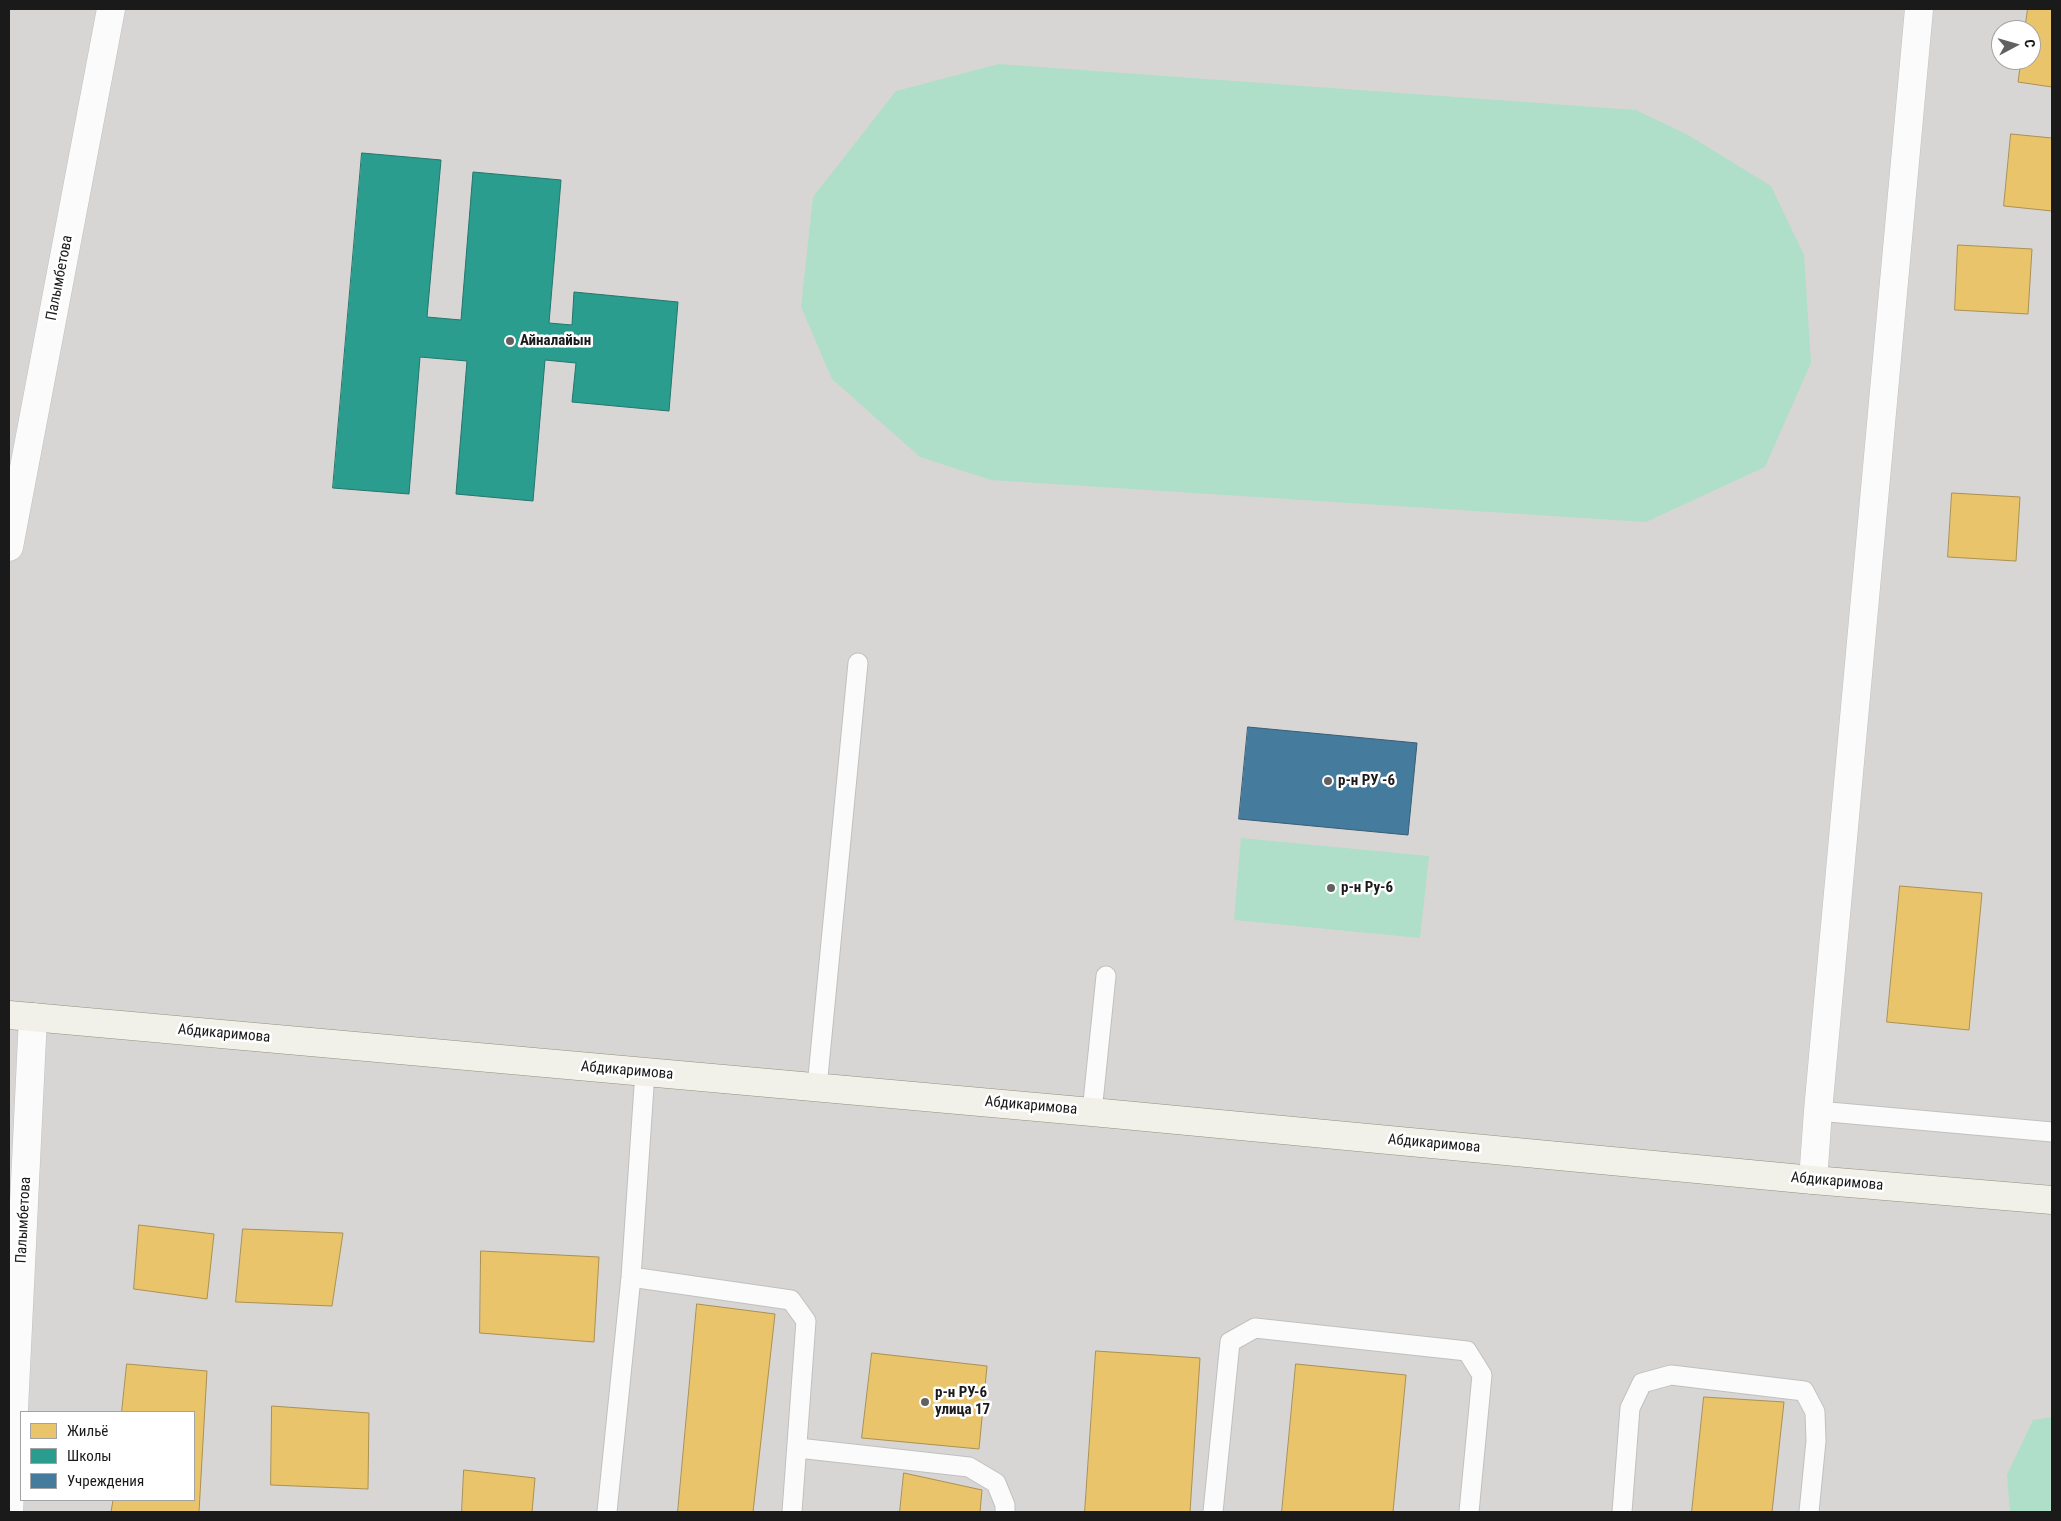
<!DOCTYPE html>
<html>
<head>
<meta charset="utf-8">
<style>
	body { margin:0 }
	#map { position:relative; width:2061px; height:1521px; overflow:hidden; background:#e9e6e3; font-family:"Roboto Condensed",sans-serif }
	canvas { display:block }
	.frame { position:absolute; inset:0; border:10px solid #1a1a1a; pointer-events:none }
	.legend { position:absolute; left:20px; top:1411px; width:175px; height:90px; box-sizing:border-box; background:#fff; border:1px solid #a3a3a3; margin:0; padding:6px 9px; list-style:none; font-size:15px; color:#1a1a1a }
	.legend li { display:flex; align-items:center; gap:10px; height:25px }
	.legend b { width:25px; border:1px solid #a3a3a3 }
	.north { position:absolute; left:1991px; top:20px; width:50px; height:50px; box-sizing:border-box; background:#fff; border:1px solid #a3a3a3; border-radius:50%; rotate:84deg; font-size:14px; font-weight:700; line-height:20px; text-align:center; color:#1a1a1a }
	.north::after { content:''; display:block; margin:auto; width:18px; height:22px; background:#626160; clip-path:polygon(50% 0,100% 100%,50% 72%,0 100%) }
</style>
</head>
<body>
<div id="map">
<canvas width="2061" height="1521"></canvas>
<div class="frame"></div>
<ul class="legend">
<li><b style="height:14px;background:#e9c46a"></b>Жильё</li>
<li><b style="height:14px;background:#2a9d8f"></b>Школы</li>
<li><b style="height:14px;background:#457b9d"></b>Учреждения</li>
</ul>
<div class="north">С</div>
</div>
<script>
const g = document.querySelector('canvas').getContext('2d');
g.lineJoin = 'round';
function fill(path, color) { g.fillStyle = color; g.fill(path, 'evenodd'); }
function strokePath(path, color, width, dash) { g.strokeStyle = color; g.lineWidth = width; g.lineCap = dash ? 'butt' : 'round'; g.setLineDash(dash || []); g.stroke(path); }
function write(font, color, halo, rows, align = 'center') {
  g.font = font + ' "Roboto Condensed",sans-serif'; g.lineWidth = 5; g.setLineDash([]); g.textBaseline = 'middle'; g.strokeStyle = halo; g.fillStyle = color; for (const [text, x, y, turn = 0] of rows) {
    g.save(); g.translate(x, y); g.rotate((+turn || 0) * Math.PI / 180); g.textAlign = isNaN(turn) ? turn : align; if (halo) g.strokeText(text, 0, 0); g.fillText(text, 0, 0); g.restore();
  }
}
fill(new Path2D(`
	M 9,9 L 2052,9 L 2052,1512 L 9,1512 ZM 2001,30 L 2031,30 L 2031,60 L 2001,60 ZM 21,1412 L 194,1412 L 194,1500 L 21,1500 Z`), '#d8d6d4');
fill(new Path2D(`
	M 999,64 L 1636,110 L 1688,135 L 1771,186 L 1804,255 L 1811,363 L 1765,467 L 1646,522 L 991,480 L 920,457 L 832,379 L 801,307 L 813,197 L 896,91 Z
	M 1241,838 L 1429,856 L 1420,938 L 1234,920 Z
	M 2052,1417 L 2052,1512 L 2010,1512 L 2007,1475 L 2033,1420 Z`), '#afdfc8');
const homes = new Path2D(`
	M 2028,9 L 2052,9 L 2052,87 L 2018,82 L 2021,60 L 2031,60 L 2031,30 L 2025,30 Z
	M 2011,134 L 2052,138 L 2052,211 L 2004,206 Z
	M 1958,245 L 2032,249 L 2028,314 L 1955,310 Z
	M 1952,493 L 2020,497 L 2016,561 L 1948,557 Z
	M 1900,886 L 1982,893 L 1969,1030 L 1887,1022 Z
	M 139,1225 L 214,1234 L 207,1299 L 134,1289 Z
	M 243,1229 L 343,1233 L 332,1306 L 236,1302 Z
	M 481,1251 L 599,1257 L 594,1342 L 480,1333 Z
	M 697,1304 L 775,1314 L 753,1512 L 678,1512 Z
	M 1096,1351 L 1200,1358 L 1190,1512 L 1085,1512 Z
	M 872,1353 L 987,1366 L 979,1449 L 862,1438 Z
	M 127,1364 L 207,1371 L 199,1512 L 111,1512 L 113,1500 L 194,1500 L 194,1412 L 122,1412 Z
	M 1296,1364 L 1406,1375 L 1393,1512 L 1282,1512 Z
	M 1704,1397 L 1784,1402 L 1772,1512 L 1692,1512 Z
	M 272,1406 L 369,1413 L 368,1489 L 271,1485 Z
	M 464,1470 L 535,1478 L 532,1512 L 462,1512 Z
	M 904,1473 L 982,1490 L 980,1512 L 900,1512 Z`);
fill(homes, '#e9c46a');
strokePath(homes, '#ab9152', 1);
const schools = new Path2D(`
	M 362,153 L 441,160 L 427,317 L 461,320 L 473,172 L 561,180 L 549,323 L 572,325 L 574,292 L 678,302 L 669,411 L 572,402 L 576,363 L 545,360 L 533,501 L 456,494 L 467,361 L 420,357 L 409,494 L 333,488 Z`);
fill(schools, '#2a9d8f');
strokePath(schools, '#25766c', 1);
const public = new Path2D(`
	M 1248,727 L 1417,743 L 1408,835 L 1239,819 Z`);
fill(public, '#457b9d');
strokePath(public, '#385e76', 1);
const service = new Path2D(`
	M 817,1087 L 858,663
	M 1818,1111 L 2052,1132
	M 1092,1112 L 1106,976
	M 631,1277 L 791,1300 L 806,1321 L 792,1512
	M 798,1448 L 969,1467 L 996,1483 L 1005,1505 L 1005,1512
	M 607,1512 L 631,1277 L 645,1072
	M 1213,1512 L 1230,1342 L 1255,1328 L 1467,1351 L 1482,1375 L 1469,1512
	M 1622,1512 L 1630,1408 L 1642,1383 L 1671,1375 L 1804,1391 L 1815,1412 L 1816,1441 L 1809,1512`);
const minor = new Path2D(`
	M 9,547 L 111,9
	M 1813,1180 L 1818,1111 L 1919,9
	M 9,1512 L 33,1017`);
const secondary = new Path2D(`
	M 9,1015 L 1092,1112 L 1813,1180 L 2052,1200`);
strokePath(service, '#c1c0bf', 21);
strokePath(minor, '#c1c0bf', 29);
strokePath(secondary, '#91917c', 29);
strokePath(service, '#fcfbfb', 19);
strokePath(minor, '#fcfbfb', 28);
strokePath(secondary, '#f2f1e9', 28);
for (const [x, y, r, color] of [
	[510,341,5,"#626160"],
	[1328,781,5,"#626160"],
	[1331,888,5,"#626160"],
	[925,1402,5,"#626160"]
]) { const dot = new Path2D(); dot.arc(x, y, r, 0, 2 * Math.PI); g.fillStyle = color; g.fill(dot); strokePath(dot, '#fff', 2); }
write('15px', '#1a1a1a', '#fff', [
	["Палымбетова",60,278,-79],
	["Абдикаримова",224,1034,5],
	["Абдикаримова",627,1071,5],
	["Абдикаримова",1031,1106,5],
	["Абдикаримова",1434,1144,5],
	["Абдикаримова",1837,1182,5],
	["Палымбетова",24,1220,-87]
]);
write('bold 15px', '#1a1a1a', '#fff', [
	["Айналайын",520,341],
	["р-н РУ -6",1338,781],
	["р-н Ру-6",1341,888],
	["р-н РУ-6",935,1393],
	["улица 17",935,1410]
], 'left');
</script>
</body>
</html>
